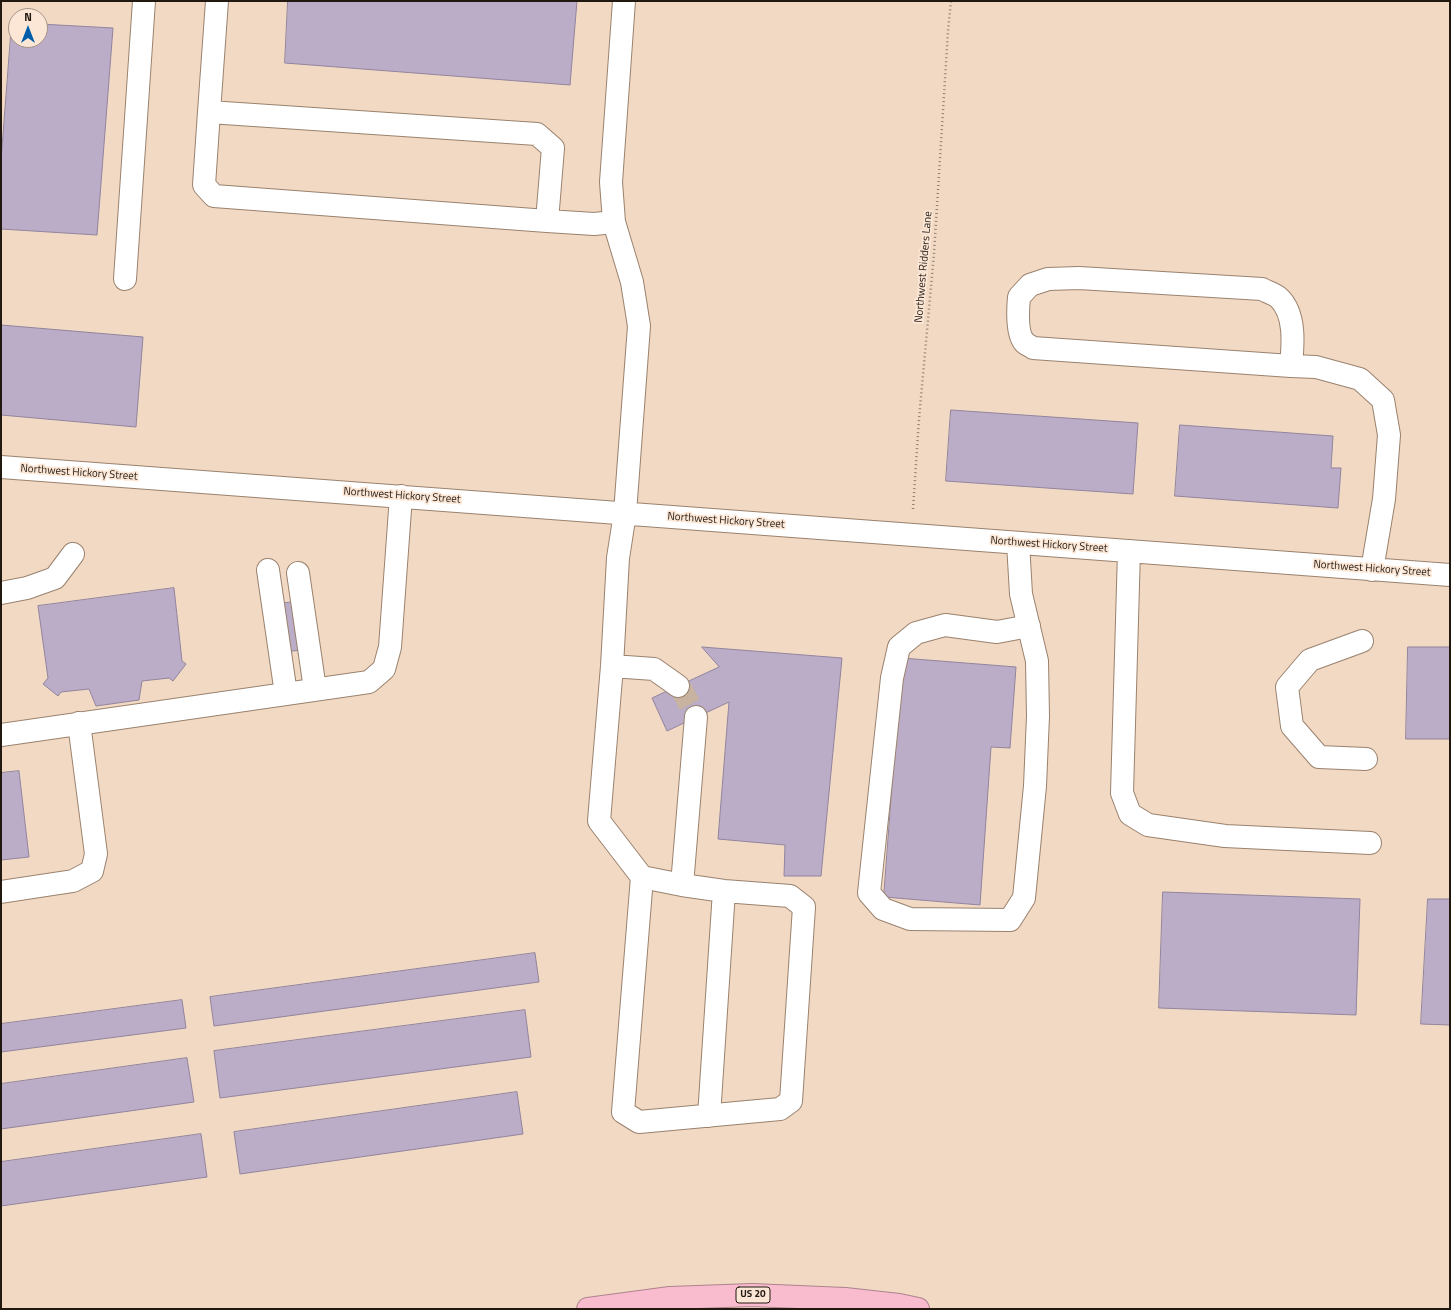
<!DOCTYPE html>
<html>
<head>
<meta charset="utf-8">
<style>
	body { margin:0 }
	#map { position:relative; width:1451px; height:1310px; overflow:hidden; background:#f2d9c4; font-family:"Titillium Web",sans-serif }
	canvas { display:block }
	.frame { position:absolute; inset:0; border:2px solid #211810; pointer-events:none }
	.north { position:absolute; left:8px; top:8px; width:40px; height:40px; box-sizing:border-box; background:#fce7d6; border:1px solid #a49487; border-radius:50%; rotate:0deg; font-size:11px; font-weight:700; line-height:16px; text-align:center; color:#211810 }
	.north::after { content:''; display:block; margin:auto; width:14px; height:18px; background:#005daa; clip-path:polygon(50% 0,100% 100%,50% 72%,0 100%) }
</style>
</head>
<body>
<div id="map">
<canvas width="1451" height="1310"></canvas>
<div class="frame"></div>
<div class="north">N</div>
</div>
<script>
const g = document.querySelector('canvas').getContext('2d');
g.lineJoin = 'round';
function fill(path, color) { g.fillStyle = color; g.fill(path, 'evenodd'); }
function strokePath(path, color, width, dash) { g.strokeStyle = color; g.lineWidth = width; g.lineCap = dash ? 'butt' : 'round'; g.setLineDash(dash || []); g.stroke(path); }
function write(font, color, halo, rows, align = 'center') {
  g.font = font + ' "Titillium Web",sans-serif'; g.lineWidth = 3.5; g.setLineDash([]); g.textBaseline = 'middle'; g.strokeStyle = halo; g.fillStyle = color; for (const [text, x, y, turn = 0] of rows) {
    g.save(); g.translate(x, y); g.rotate((+turn || 0) * Math.PI / 180); g.textAlign = isNaN(turn) ? turn : align; if (halo) g.strokeText(text, 0, 0); g.fillText(text, 0, 0); g.restore();
  }
}
const building = new Path2D(`
	M 288,1 L 577,1 L 570,85 L 285,63 Z
	M 12,22 L 16,22 L 16,40 L 40,40 L 40,24 L 113,28 L 97,235 L 1,229 L 1,161 Z
	M 1,325 L 143,337 L 136,427 L 1,415 Z
	M 951,410 L 1138,423 L 1133,494 L 946,481 Z
	M 1180,425 L 1333,436 L 1331,468 L 1341,468 L 1338,508 L 1175,496 Z
	M 174,588 L 182,661 L 186,664 L 173,681 L 169,678 L 142,681 L 139,700 L 96,706 L 89,689 L 61,692 L 58,696 L 43,684 L 48,678 L 38,606 Z
	M 294,602 L 301,650 L 285,652 L 278,604 Z
	M 702,647 L 842,658 L 821,876 L 784,876 L 785,845 L 718,839 L 729,702 L 667,731 L 652,698 L 719,667 Z
	M 1408,647 L 1450,647 L 1450,739 L 1406,739 Z
	M 902,658 L 1016,667 L 1010,748 L 991,747 L 980,905 L 884,897 Z
	M 19,771 L 29,857 L 1,860 L 1,773 Z
	M 1163,892 L 1360,899 L 1356,1015 L 1159,1008 Z
	M 1428,899 L 1450,899 L 1450,1025 L 1421,1024 Z
	M 535,953 L 539,982 L 214,1026 L 210,997 Z
	M 182,1000 L 186,1028 L 1,1052 L 1,1024 Z
	M 525,1010 L 531,1057 L 220,1098 L 214,1051 Z
	M 187,1058 L 194,1102 L 1,1129 L 1,1084 Z
	M 517,1092 L 523,1134 L 240,1174 L 234,1132 Z
	M 201,1134 L 207,1177 L 1,1206 L 1,1162 Z`);
fill(building, '#bbacc7');
strokePath(building, '#91849d', 1);
strokePath(new Path2D(`
	M 678,686 L 683,692 L 696,717`), '#c8b2a0', 22, [22, 11]);
const minor = new Path2D(`
	M 217,1 L 209,112 L 537,134 L 553,148 L 547,221 L 594,224 L 614,222
	M 624,1 L 611,182 L 614,222 L 632,282 L 639,326 L 625,513 L 618,558 L 612,666 L 599,821 L 642,877 L 623,1112 L 639,1122 L 780,1109 L 791,1101 L 804,907 L 790,896 L 724,891 L 682,885 L 696,717
	M 209,112 L 204,185 L 214,196 L 547,221
	M 125,279 L 144,1
	M 1291,366 C 1293,345 1296,314 1279,298 C 1275,294 1267,292 1262,289 L 1079,278 L 1048,279 L 1030,285 L 1019,297 C 1018,308 1016,334 1025,343 C 1027,345 1031,346 1033,348 L 1291,366 L 1316,367 L 1360,379 L 1383,400 L 1389,435 L 1384,499 L 1372,570
	M 1,467 L 1450,575
	M 1018,543 L 1021,594 L 1037,661 L 1038,716 L 1035,786 L 1024,898 L 1010,920 L 910,919 L 883,909 L 869,893 L 892,678 L 899,647 L 916,633 L 945,625 L 997,632 L 1029,626
	M 1129,551 L 1122,793 L 1130,814 L 1148,825 L 1225,836 L 1370,843
	M 268,570 L 286,694
	M 298,573 L 315,689
	M 1,593 L 27,588 L 55,578 L 73,554
	M 1362,641 L 1310,660 L 1287,687 L 1292,726 L 1319,757 L 1366,759
	M 612,666 L 654,669 L 678,686
	M 1,735 L 369,682 L 384,669 L 390,647 L 401,496
	M 642,877 L 682,885
	M 1,892 L 73,881 L 92,871 L 96,854 L 79,723
	M 709,1116 L 724,891`);
const highway = new Path2D(`
	M 588,1309 L 670,1298 L 752,1295 L 845,1299 L 899,1305 L 918,1309`);
strokePath(minor, '#99826e', 24);
strokePath(highway, '#ad838c', 24);
strokePath(new Path2D(`
	M 913,509 L 919,419 L 934,254 L 948,31 L 951,1`), '#907f70', 2.5, [1, 3]);
strokePath(minor, '#fff', 22);
strokePath(highway, '#f9bcce', 22);
for (const [x, y, w] of [
	[753,1295,34]
]) { const box = new Path2D(); box.roundRect(x - w / 2, y - 8, w, 16, 3); g.fillStyle = '#fce7d6'; g.fill(box); strokePath(box, '#211810', 1); }
write('bold 10px', '#211810', null, [
	["US 20",753,1295]
]);
write('11px', '#211810', '#fce7d6', [
	["Northwest Ridders Lane",924,267,-85],
	["Northwest Hickory Street",79,473,4],
	["Northwest Hickory Street",402,496,4],
	["Northwest Hickory Street",726,521,4],
	["Northwest Hickory Street",1049,545,4],
	["Northwest Hickory Street",1372,569,4]
]);
</script>
</body>
</html>
